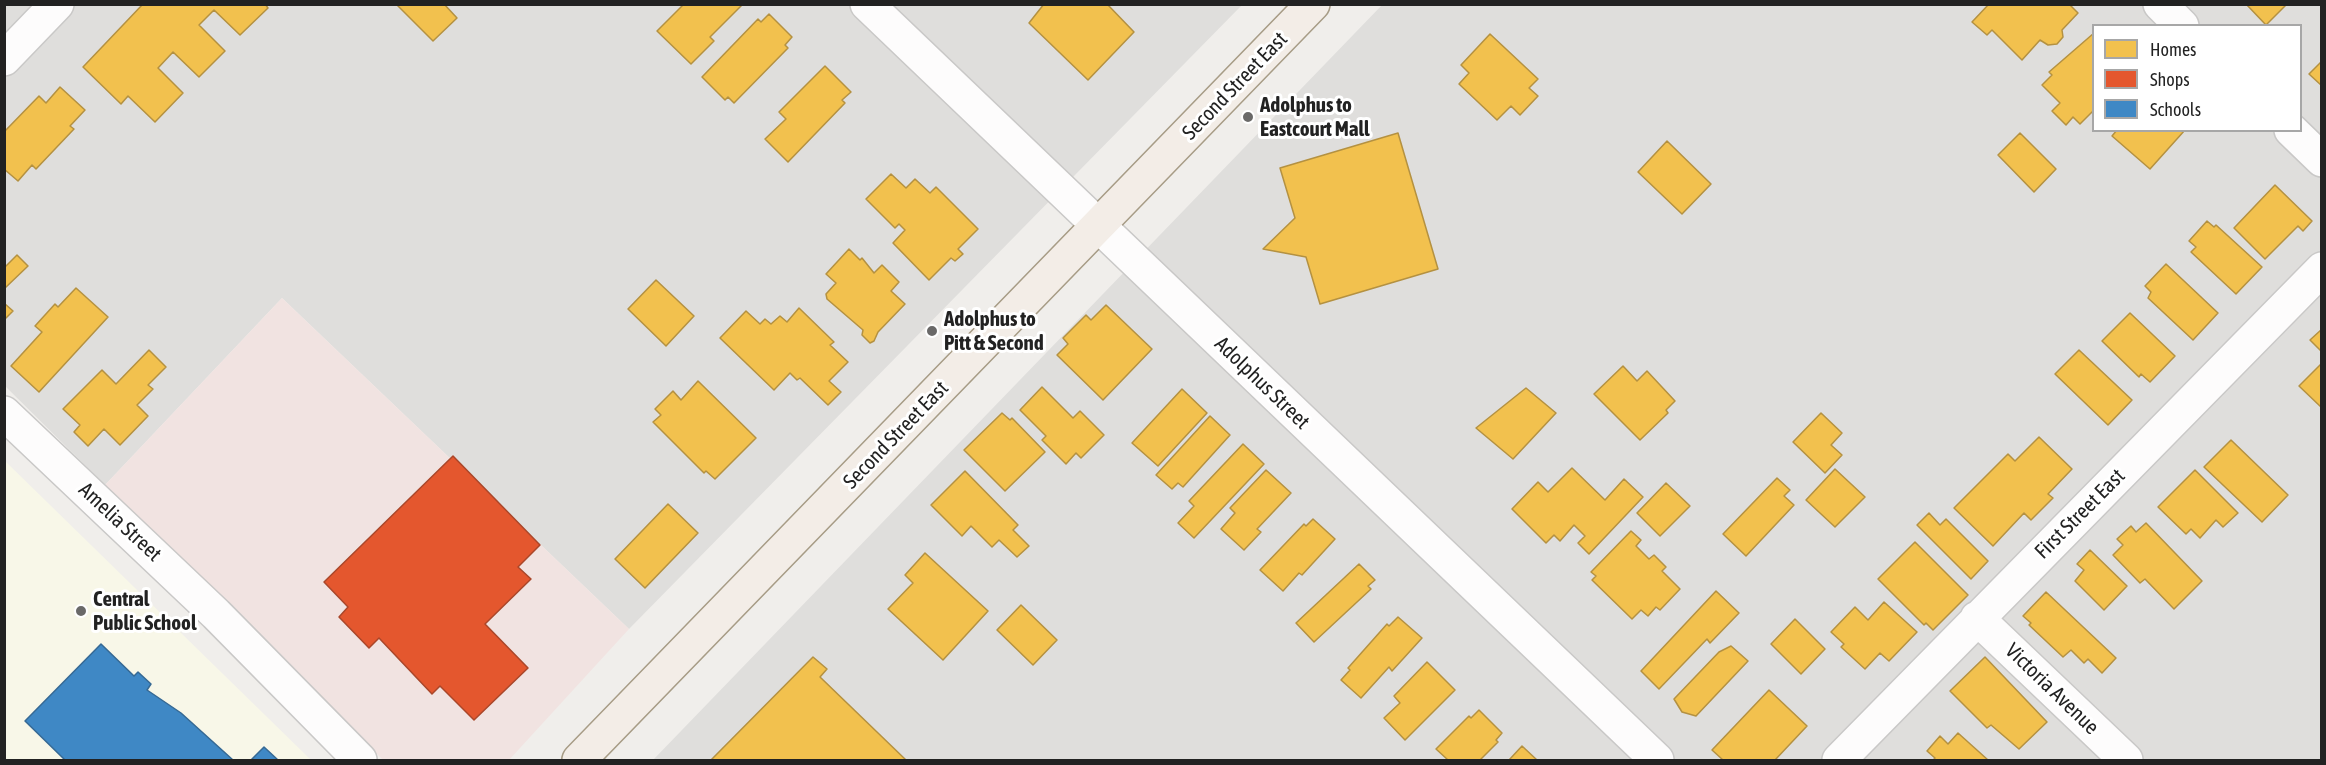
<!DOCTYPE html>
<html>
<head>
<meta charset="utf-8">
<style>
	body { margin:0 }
	#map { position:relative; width:2326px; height:765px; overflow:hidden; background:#f0eeeb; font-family:"Asap Condensed",sans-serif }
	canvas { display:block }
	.frame { position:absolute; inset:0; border:6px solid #222; pointer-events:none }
	.legend { position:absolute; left:2092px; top:24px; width:210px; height:108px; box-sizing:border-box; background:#fff; border:2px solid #a7a7a7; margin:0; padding:8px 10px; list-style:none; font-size:18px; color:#222 }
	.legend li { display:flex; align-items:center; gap:12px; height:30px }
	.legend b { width:30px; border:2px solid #a7a7a7 }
</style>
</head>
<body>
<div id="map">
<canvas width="2326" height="765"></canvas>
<div class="frame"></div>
<ul class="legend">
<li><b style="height:16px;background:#f2c14e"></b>Homes</li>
<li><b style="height:16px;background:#e4572e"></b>Shops</li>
<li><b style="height:16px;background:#3f88c5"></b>Schools</li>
</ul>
</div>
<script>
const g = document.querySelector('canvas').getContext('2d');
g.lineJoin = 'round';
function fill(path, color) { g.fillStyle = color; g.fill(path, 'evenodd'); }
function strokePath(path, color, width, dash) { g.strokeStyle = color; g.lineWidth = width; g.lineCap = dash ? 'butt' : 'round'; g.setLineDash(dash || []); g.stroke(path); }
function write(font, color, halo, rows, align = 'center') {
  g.font = font + ' "Asap Condensed",sans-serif'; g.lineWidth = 6; g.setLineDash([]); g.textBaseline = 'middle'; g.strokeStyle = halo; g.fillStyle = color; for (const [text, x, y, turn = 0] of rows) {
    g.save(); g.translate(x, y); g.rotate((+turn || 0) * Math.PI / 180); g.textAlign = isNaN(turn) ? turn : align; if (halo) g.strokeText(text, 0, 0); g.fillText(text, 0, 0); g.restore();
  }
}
fill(new Path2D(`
	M 4,5 L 1242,5 L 629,629 L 282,298 L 105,485 L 5,386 Z
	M 1382,5 L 2321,5 L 2321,760 L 653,760 ZM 2094,26 L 2300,26 L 2300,130 L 2094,130 Z`), '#dfdedc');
fill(new Path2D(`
	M 282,298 L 629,629 L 509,760 L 383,760 L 105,485 Z`), '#f1e3e1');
fill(new Path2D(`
	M 5,461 L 311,760 L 5,760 Z`), '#f8f7e8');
const homes = new Path2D(`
	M 143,4 L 265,4 L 268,8 L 240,35 L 214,10 L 199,25 L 225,51 L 199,77 L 173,52 L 158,68 L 183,93 L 155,122 L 128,96 L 121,104 L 83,67 Z
	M 396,4 L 444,4 L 457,18 L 433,41 Z
	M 684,4 L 743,4 L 710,37 L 714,41 L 691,64 L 657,31 Z
	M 1044,4 L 1107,4 L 1134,32 L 1088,80 L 1029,23 Z
	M 1989,4 L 2069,4 L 2078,13 L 2062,30 L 2063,37 L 2057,44 L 2048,45 L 2040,40 L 2022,60 L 1992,30 L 1987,35 L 1972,22 Z
	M 2246,4 L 2287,4 L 2266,25 Z
	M 769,14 L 792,37 L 785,45 L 788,48 L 734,103 L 728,97 L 725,100 L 702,77 L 758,19 L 761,22 Z
	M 2094,33 L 2094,110 L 2080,124 L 2073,117 L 2066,125 L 2052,111 L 2060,103 L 2042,85 L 2052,75 L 2049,72 Z
	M 1490,34 L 1538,79 L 1529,88 L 1538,96 L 1520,115 L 1511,106 L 1497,120 L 1459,84 L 1469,73 L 1461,65 Z
	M 2322,61 L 2322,86 L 2309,74 Z
	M 825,66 L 851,92 L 842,100 L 845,103 L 788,162 L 765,139 L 786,119 L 779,112 Z
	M 60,87 L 85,110 L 70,126 L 74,129 L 36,169 L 32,165 L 18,181 L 4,169 L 4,132 L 39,96 L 46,103 Z
	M 2117,130 L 2185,130 L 2150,169 L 2112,136 Z
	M 1398,133 L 1438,269 L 1320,304 L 1306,257 L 1263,249 L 1295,218 L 1280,168 Z
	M 2020,133 L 2056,169 L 2034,192 L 1998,155 Z
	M 1667,141 L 1711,184 L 1682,214 L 1638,172 Z
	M 891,174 L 906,188 L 915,179 L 930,193 L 936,187 L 978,229 L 958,249 L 963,254 L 955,261 L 951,258 L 929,280 L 893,243 L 905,230 L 899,224 L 895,228 L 866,199 Z
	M 2275,185 L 2312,221 L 2303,231 L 2298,226 L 2265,259 L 2234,228 Z
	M 2207,221 L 2214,227 L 2216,225 L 2262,267 L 2236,294 L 2191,252 L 2196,247 L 2189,241 Z
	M 849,249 L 860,260 L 862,258 L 874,273 L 882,265 L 899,282 L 891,291 L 905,304 L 878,332 L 874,341 L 870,343 L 862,335 L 863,330 L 827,299 L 826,294 L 836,283 L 826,274 Z
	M 17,255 L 28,266 L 4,289 L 4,268 Z
	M 2166,264 L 2218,313 L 2193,340 L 2148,298 L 2151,292 L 2145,286 Z
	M 656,280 L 694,316 L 666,346 L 628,309 Z
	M 76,288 L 108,317 L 39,392 L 11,366 L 42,332 L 35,326 L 55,304 L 58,307 Z
	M 4,303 L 13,311 L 4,320 Z
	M 1106,305 L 1152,349 L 1103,400 L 1057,355 L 1068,344 L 1063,338 L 1086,315 L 1091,320 Z
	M 799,308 L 834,342 L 830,345 L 848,362 L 829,381 L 841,392 L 828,405 L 800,378 L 797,380 L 790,373 L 774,390 L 720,338 L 746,311 L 760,324 L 765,319 L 771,324 L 780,316 L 787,322 Z
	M 2130,313 L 2175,356 L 2150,382 L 2141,374 L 2139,377 L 2102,341 Z
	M 2322,329 L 2322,352 L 2310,340 Z
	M 149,350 L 166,367 L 148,385 L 153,389 L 137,405 L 148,416 L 120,445 L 104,429 L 88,446 L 74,432 L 80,425 L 63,409 L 102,370 L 116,384 Z
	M 2079,350 L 2132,400 L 2108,425 L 2055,374 Z
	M 2322,363 L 2322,408 L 2299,386 Z
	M 1623,366 L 1637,381 L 1647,371 L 1675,401 L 1666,410 L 1668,413 L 1640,440 L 1594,394 Z
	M 698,381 L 756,438 L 715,479 L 706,471 L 704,473 L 653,422 L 661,415 L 655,409 L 673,391 L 681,400 Z
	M 1042,387 L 1073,418 L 1080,411 L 1104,435 L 1081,458 L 1076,453 L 1066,464 L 1042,440 L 1046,436 L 1020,410 Z
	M 1526,388 L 1556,413 L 1513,459 L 1476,428 Z
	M 1182,389 L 1207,413 L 1158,466 L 1132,443 Z
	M 1002,413 L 1010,420 L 1012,418 L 1045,452 L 1005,491 L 964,450 Z
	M 1821,413 L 1842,433 L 1831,445 L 1842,455 L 1825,473 L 1793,442 Z
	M 1210,416 L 1230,435 L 1183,487 L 1178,483 L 1172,489 L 1156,475 Z
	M 2039,437 L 2072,469 L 2048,494 L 2053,498 L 2031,520 L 2024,513 L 1993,546 L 1954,508 L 2008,454 L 2015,461 Z
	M 2231,440 L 2288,495 L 2262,522 L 2204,467 Z
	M 1243,444 L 1264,464 L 1194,538 L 1178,523 L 1194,506 L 1189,501 Z
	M 1572,468 L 1605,500 L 1624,479 L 1643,497 L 1589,554 L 1578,543 L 1585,536 L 1574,525 L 1560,541 L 1554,535 L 1546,543 L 1512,509 L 1538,482 L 1548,492 Z
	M 1835,469 L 1865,497 L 1835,527 L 1806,500 Z
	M 1266,470 L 1291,493 L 1257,529 L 1261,532 L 1244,550 L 1221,529 L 1235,513 L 1230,508 Z
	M 2195,470 L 2238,513 L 2223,527 L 2216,520 L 2200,538 L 2191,529 L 2186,534 L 2158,507 Z
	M 965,471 L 1018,525 L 1013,530 L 1029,546 L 1017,557 L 999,540 L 992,547 L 971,526 L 962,536 L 931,505 Z
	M 1777,478 L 1790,490 L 1784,496 L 1794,505 L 1746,556 L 1723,534 Z
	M 1666,483 L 1690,506 L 1660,536 L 1637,513 Z
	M 668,504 L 698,533 L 645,588 L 615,559 Z
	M 1929,513 L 1940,525 L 1946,519 L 1988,561 L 1971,579 L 1917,525 Z
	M 1313,519 L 1335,539 L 1302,575 L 1299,573 L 1283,591 L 1260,570 L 1304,524 L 1306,526 Z
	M 2146,523 L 2202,581 L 2174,609 L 2145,579 L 2140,583 L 2113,555 L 2123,545 L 2117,539 L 2131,526 L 2136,532 Z
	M 1631,531 L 1641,540 L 1636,546 L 1649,559 L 1654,555 L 1666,567 L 1662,571 L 1680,589 L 1660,610 L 1656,607 L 1648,616 L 1641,610 L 1632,619 L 1592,580 L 1596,576 L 1591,572 Z
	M 1915,542 L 1968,595 L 1933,630 L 1926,623 L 1924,625 L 1878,579 Z
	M 2090,550 L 2127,586 L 2104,610 L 2075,581 L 2084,570 L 2077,564 Z
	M 925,553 L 988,611 L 943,660 L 888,609 L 913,583 L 905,575 Z
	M 1359,564 L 1375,580 L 1368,586 L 1371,589 L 1314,642 L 1296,623 Z
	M 1716,591 L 1739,613 L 1710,643 L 1707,639 L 1659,689 L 1641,671 Z
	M 2046,592 L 2116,658 L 2102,673 L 2088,659 L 2084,663 L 2071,650 L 2063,657 L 2029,625 L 2031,623 L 2023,616 Z
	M 1884,602 L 1917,632 L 1889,661 L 1880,653 L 1865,669 L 1841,647 L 1844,644 L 1831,632 L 1855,607 L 1868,620 Z
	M 1021,605 L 1057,640 L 1033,665 L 997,630 Z
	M 1398,617 L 1422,638 L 1392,671 L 1389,667 L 1361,698 L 1341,680 L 1350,670 L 1348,668 L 1387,624 L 1389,626 Z
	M 1795,619 L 1825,649 L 1801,674 L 1771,644 Z
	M 1731,646 L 1748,661 L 1696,716 L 1682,712 L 1674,699 L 1719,652 Z
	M 813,657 L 827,669 L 820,677 L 906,760 L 711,760 Z
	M 1985,657 L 2047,722 L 2019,749 L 1991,725 L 1987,728 L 1950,691 Z
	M 1427,662 L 1455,690 L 1405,740 L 1384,718 L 1400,703 L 1394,696 Z
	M 1769,690 L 1807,726 L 1775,760 L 1723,760 L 1712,750 Z
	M 1479,710 L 1502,733 L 1496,740 L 1498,742 L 1480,760 L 1448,760 L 1436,749 L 1469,716 L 1471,718 Z
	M 1958,733 L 1988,760 L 1933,760 L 1935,758 L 1927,751 L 1940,736 L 1948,744 Z
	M 1522,746 L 1537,760 L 1509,760 Z`);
fill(homes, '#f2c14e');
strokePath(homes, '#b49141', 1.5);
const shops = new Path2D(`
	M 453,456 L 540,545 L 518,567 L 531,579 L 485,624 L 528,668 L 474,720 L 440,686 L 432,694 L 379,638 L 369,648 L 339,617 L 348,607 L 324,582 Z`);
fill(shops, '#e4572e');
strokePath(shops, '#aa472a', 1.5);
const schools = new Path2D(`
	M 101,644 L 134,676 L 138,672 L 151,684 L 147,690 L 181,713 L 233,760 L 65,760 L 25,721 Z
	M 264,747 L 278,760 L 251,760 Z`);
fill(schools, '#3f88c5');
strokePath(schools, '#366994', 1.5);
const minor = new Path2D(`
	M 867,4 L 1657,760
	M 2160,4 L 2182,26
	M 4,59 L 57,4
	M 2291,130 L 2322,160
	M 4,413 L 216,614 L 360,760
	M 1977,618 L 2126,760
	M 1839,760 L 2322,269`);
const major = new Path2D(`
	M 579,760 L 1313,4`);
strokePath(minor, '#c9c8c7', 36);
strokePath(major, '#a79c86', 36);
strokePath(minor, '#fdfcfc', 33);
strokePath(major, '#f3ede7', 33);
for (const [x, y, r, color] of [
	[1248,117,6,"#6a6968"],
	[932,331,6,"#6a6968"],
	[81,611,6,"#6a6968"]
]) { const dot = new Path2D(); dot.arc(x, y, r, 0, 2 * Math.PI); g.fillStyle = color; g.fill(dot); strokePath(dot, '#fff', 2); }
write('21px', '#222', '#fff', [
	["Second Street East",1235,86,-46],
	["Adolphus Street",1262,383,44],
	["Second Street East",896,435,-46],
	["First Street East",2080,514,-45],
	["Amelia Street",120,522,43],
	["Victoria Avenue",2052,689,44]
]);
write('bold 21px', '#222', '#fff', [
	["Adolphus to",1260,105],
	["Eastcourt Mall",1260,129],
	["Adolphus to",944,319],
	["Pitt & Second",944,343],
	["Central",93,599],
	["Public School",93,623]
], 'left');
</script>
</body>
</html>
